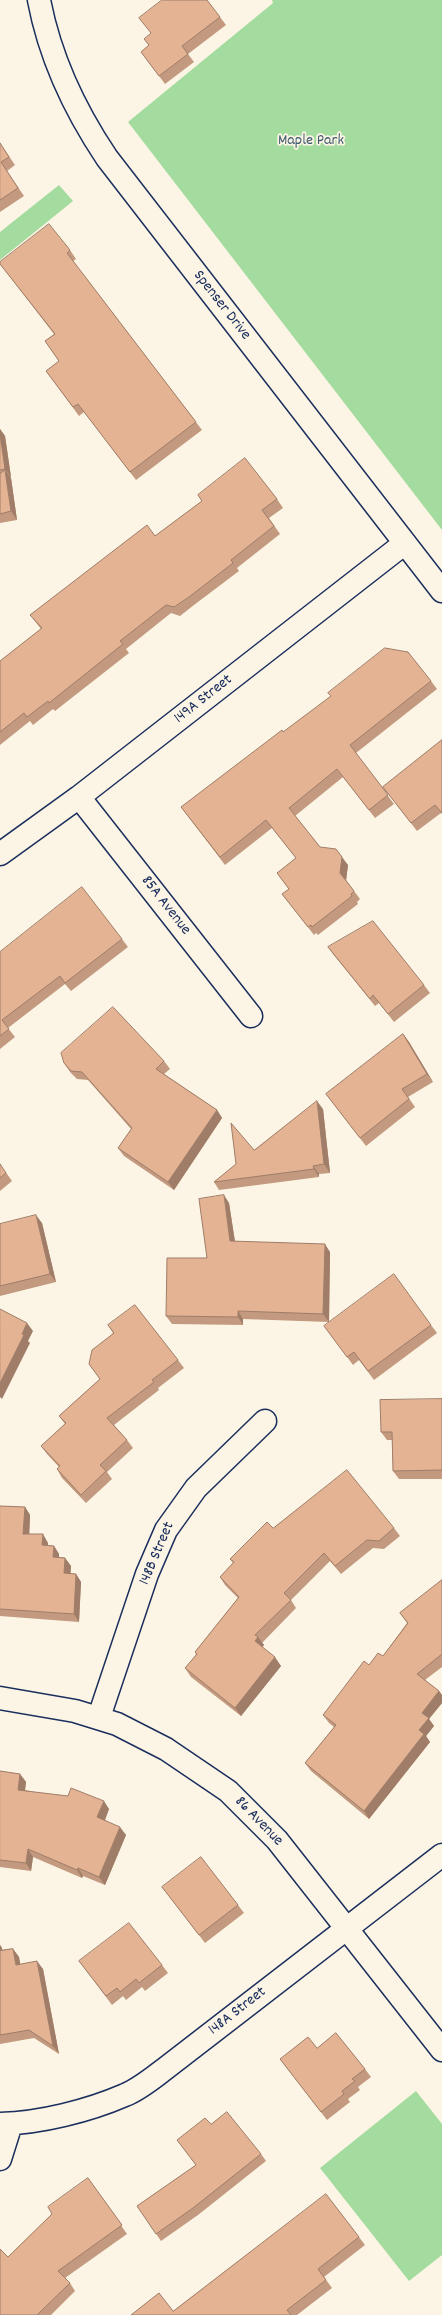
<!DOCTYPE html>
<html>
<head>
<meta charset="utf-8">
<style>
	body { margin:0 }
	canvas { display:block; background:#fcf5e5 }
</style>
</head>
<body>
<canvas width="442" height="2315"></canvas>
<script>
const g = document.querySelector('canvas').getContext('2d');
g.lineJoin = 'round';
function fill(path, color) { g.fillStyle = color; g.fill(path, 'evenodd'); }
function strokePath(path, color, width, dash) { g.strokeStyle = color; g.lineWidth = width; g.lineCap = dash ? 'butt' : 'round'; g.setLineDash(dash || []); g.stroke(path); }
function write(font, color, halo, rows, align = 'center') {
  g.font = font + ' Dekko,sans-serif'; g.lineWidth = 3.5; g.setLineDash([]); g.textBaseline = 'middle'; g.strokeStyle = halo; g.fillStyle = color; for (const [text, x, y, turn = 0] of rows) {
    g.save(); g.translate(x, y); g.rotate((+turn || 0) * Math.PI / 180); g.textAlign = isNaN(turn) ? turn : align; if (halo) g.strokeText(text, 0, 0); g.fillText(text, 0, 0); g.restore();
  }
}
fill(new Path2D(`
	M 272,0 L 442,0 L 442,530 L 128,122 L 273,3 Z
	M 59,185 L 73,201 L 0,260 L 0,232 Z
	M 416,2091 L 442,2124 L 442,2255 L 409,2281 L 320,2168 Z`), '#a4db9f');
const minor = new Path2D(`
	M 39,0 C 50,58 74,109 107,158 L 442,591
	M 79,797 L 251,1016
	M 0,854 L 79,797 L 405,543
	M 0,1698 L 75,1711 L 117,1724 L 166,1749 L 228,1791 L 277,1840 L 442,2050
	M 99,1717 L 147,1574 L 166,1530 L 196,1488 L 265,1421
	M 0,2124 C 40,2123 88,2111 125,2095 C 140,2089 154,2077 166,2068 L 442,1855
	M 0,2159 L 11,2124`);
strokePath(minor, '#1b2f5e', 25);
strokePath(minor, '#fcf5e5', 22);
fill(new Path2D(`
	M 220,17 L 226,25 L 188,54 L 194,62 L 165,84 L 141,52 L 149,45 L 144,39 Z
	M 0,143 L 15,165 L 7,171 L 24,196 L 0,212 Z
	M 70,250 L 76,259 L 73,261 L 202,430 L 136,480 L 84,412 L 79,416 L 46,371 L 59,361 L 45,341 L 54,334 L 0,264 Z
	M 0,429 L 5,436 L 11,477 L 10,477 L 11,478 L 17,520 L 0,523 Z
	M 198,495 L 277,499 L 283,508 L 269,518 L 280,534 L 237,568 L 239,571 L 194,605 L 180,616 L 171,613 L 126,649 L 129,653 L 55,711 L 53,709 L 33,725 L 30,721 L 0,745 L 0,661 L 41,629 L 30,615 L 155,536 L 202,501 Z
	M 431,681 L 437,689 L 356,753 L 394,804 L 375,818 L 343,777 L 295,816 L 320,847 L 348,865 L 346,880 L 360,899 L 357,902 L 358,904 L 318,935 L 316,933 L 314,935 L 282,894 L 289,889 L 277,873 L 296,858 L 272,828 L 225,865 L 181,807 L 283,732 Z
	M 442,740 L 442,814 L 441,813 L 417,831 L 383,787 Z
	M 122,939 L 128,947 L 71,991 L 65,984 L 8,1028 L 15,1037 L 0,1049 L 0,952 Z
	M 328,947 L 424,985 L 430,993 L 394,1022 L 379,1003 L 375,1006 L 333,954 Z
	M 403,1034 L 409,1042 L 433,1082 L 408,1097 L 415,1107 L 366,1146 L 326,1094 Z
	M 164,1061 L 170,1069 L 164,1074 L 217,1110 L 222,1118 L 174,1190 L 124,1156 L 118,1148 L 131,1129 L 88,1080 L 77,1079 L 70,1072 L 64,1063 Z
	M 323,1109 L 330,1173 L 319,1174 L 319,1177 L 219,1190 L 214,1182 L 254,1150 Z
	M 0,1164 L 12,1181 L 0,1191 Z
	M 229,1203 L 235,1241 L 330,1252 L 329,1322 L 243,1319 L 243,1325 L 172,1324 L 166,1316 L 207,1258 Z
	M 42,1223 L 56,1282 L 0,1296 L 0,1224 Z
	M 108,1325 L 178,1360 L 184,1368 L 158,1388 L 159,1390 L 114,1425 L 127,1440 L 133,1448 L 107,1472 L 112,1479 L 86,1503 L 62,1478 L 57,1469 L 59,1467 L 47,1454 L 41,1446 L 65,1424 L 59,1416 L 100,1379 L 89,1364 L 113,1333 Z
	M 431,1325 L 437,1333 L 374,1380 L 359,1360 L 353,1365 L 324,1326 Z
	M 442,1399 L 442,1479 L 399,1479 L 393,1471 L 392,1440 L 387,1440 L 381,1432 Z
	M 0,1506 L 25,1507 L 30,1515 L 29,1534 L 48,1543 L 48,1545 L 54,1546 L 59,1554 L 59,1557 L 65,1558 L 71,1566 L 70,1574 L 76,1574 L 81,1582 L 79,1622 L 0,1616 Z
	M 273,1528 L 394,1528 L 400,1536 L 384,1549 L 373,1548 L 341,1574 L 330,1561 L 291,1600 L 296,1608 L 262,1643 L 264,1645 L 262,1647 L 281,1666 L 241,1716 L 191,1677 L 185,1668 L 196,1655 L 195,1652 L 238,1598 L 225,1585 L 220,1577 L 233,1563 L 230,1559 Z
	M 442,1580 L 442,1667 L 425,1680 L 439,1691 L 442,1695 L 442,1703 L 429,1719 L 434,1726 L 426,1736 L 430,1742 L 369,1819 L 311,1771 L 305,1763 L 334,1727 L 329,1723 L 323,1715 L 369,1665 L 383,1656 L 407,1623 L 400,1613 Z
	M 0,1771 L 20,1774 L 26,1782 L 25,1790 L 109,1809 L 105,1820 L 126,1835 L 105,1885 L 83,1876 L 82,1878 L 33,1857 L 31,1871 L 0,1867 Z
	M 162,1887 L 238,1905 L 244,1913 L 205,1943 Z
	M 0,1945 L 2,1948 L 2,1950 L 13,1949 L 19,1957 L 20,1964 L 43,1969 L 59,2054 L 34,2038 L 0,2044 Z
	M 79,1961 L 162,1965 L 168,1973 L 145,1991 L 142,1987 L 126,2000 L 123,1996 L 112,2005 Z
	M 317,2048 L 365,2069 L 371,2077 L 358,2087 L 360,2090 L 348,2099 L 350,2102 L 327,2120 L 280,2059 Z
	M 211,2124 L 261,2154 L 266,2161 L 198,2215 L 161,2241 L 137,2206 L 196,2165 L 177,2140 Z
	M 88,2178 L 127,2234 L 65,2278 L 70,2283 L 75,2291 L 51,2315 L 0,2315 L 8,2257 L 52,2214 Z
	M 359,2237 L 365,2245 L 324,2277 L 332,2288 L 297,2315 L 131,2315 L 173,2311 Z`), '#c39a7f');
fill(new Path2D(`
	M 0,429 L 5,436 L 11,477 L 5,469 L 0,434 Z
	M 5,470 L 11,478 L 17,520 L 11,511 Z
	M 342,857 L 348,865 L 346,881 L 340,873 Z
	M 403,1034 L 409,1042 L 433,1082 L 427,1074 Z
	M 317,1101 L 323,1109 L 330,1173 L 324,1164 Z
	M 217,1110 L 222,1118 L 174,1190 L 168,1182 Z
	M 313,1166 L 319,1174 L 319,1177 L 314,1169 Z
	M 224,1195 L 229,1203 L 236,1249 L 230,1241 Z
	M 36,1215 L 42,1223 L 56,1282 L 50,1274 Z
	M 325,1244 L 330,1252 L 329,1322 L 323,1314 Z
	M 238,1311 L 243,1319 L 243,1325 L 238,1317 Z
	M 27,1323 L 33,1331 L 28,1341 L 30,1343 L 2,1399 L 0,1397 L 0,1383 Z
	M 25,1507 L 30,1515 L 29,1542 L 23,1534 Z
	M 43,1534 L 48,1543 L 48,1553 L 42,1545 Z
	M 54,1546 L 59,1554 L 59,1565 L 53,1557 Z
	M 65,1558 L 71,1566 L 70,1581 L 64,1573 Z
	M 76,1574 L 81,1582 L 79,1622 L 74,1614 Z
	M 258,1637 L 264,1645 L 261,1649 L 255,1641 Z
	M 275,1657 L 281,1666 L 241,1716 L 235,1708 Z
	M 439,1691 L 442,1695 L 442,1703 L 429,1719 L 434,1726 L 426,1736 L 430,1742 L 369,1819 L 364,1811 L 419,1730 L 422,1713 Z
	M 20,1774 L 26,1782 L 24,1798 L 18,1790 Z
	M 104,1801 L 109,1809 L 103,1825 L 97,1817 Z
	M 120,1827 L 126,1835 L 105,1885 L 99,1877 Z
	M 28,1849 L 33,1857 L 31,1871 L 26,1863 Z
	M 78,1868 L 83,1876 L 82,1878 L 77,1870 Z
	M 0,1945 L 2,1948 L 4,1959 L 0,1954 Z
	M 13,1949 L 19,1957 L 22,1973 L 16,1965 Z
	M 37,1961 L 43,1969 L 59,2054 L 53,2046 Z`), '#9f7d68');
const building = new Path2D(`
	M 162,0 L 207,0 L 220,17 L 182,46 L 188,54 L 159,76 L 141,52 L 149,45 L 144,39 L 151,33 L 139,18 Z
	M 0,143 L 9,157 L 1,162 L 18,188 L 0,200 Z
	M 49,224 L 70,250 L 67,253 L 196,422 L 130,472 L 78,404 L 73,407 L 46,371 L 59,361 L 45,341 L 55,334 L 0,264 L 0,262 Z
	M 0,434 L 5,469 L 0,470 Z
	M 245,458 L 277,499 L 262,510 L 274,526 L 231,560 L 233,563 L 189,597 L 174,607 L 166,605 L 120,641 L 123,644 L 49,703 L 48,701 L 27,717 L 24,713 L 0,732 L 0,661 L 42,628 L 30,615 L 147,525 L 155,536 L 202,501 L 198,495 Z
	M 5,470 L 11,511 L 0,514 L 0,474 Z
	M 385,648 L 408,652 L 431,681 L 350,745 L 388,795 L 369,810 L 337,769 L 289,808 L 320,847 L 336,849 L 342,857 L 340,873 L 354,891 L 351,894 L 352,896 L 312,927 L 311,925 L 308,927 L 282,894 L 289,889 L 277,873 L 296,858 L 266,820 L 220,857 L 181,807 L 282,730 L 283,732 L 331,696 L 328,693 Z
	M 442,740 L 442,813 L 435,805 L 411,823 L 383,787 Z
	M 82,887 L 122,939 L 65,983 L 60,976 L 2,1020 L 9,1029 L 0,1036 L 0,952 Z
	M 373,921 L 424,985 L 388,1014 L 373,995 L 370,999 L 328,947 Z
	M 113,1007 L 164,1061 L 156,1069 L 217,1110 L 168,1182 L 118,1148 L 132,1128 L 82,1072 L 71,1071 L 64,1063 L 61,1053 Z
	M 403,1034 L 427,1074 L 402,1089 L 409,1099 L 360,1138 L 326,1094 Z
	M 317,1101 L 324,1164 L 313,1166 L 314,1169 L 214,1182 L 236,1164 L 231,1123 L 254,1150 Z
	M 0,1164 L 6,1173 L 0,1178 Z
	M 224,1195 L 230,1241 L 325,1244 L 323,1314 L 238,1311 L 238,1317 L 166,1316 L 167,1258 L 207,1258 L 199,1199 Z
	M 36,1215 L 50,1274 L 0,1286 L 0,1224 Z
	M 394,1274 L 431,1325 L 368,1371 L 354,1352 L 347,1357 L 324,1326 Z
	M 135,1305 L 178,1360 L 152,1380 L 154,1382 L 107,1418 L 127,1440 L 100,1465 L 106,1471 L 81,1495 L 57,1469 L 60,1466 L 41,1446 L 66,1423 L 59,1416 L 100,1379 L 89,1364 L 92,1350 L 114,1333 L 108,1325 Z
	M 0,1309 L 27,1323 L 22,1334 L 24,1335 L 0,1383 Z
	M 442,1399 L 442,1470 L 393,1471 L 392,1432 L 381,1432 L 380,1400 Z
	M 347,1470 L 394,1528 L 379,1541 L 367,1540 L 335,1566 L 324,1553 L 284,1593 L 291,1600 L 255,1635 L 258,1637 L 255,1641 L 275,1657 L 235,1708 L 185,1668 L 197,1654 L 195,1652 L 239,1597 L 220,1577 L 234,1562 L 230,1559 L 267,1522 L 273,1528 Z
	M 0,1506 L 25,1507 L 23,1534 L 43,1534 L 42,1545 L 54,1546 L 53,1557 L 65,1558 L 64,1573 L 76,1574 L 74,1614 L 0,1609 Z
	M 442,1580 L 442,1654 L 417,1674 L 439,1691 L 422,1713 L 429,1718 L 419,1730 L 424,1734 L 364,1811 L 305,1763 L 336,1725 L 323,1715 L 364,1661 L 369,1665 L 378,1653 L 383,1656 L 408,1623 L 400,1613 Z
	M 0,1771 L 20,1774 L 18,1790 L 68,1796 L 71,1788 L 104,1801 L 97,1817 L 120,1827 L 99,1877 L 78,1868 L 77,1870 L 28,1849 L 26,1863 L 0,1860 Z
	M 201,1857 L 238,1905 L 199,1935 L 162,1887 Z
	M 129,1923 L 162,1965 L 139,1983 L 136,1979 L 120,1992 L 117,1988 L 106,1996 L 79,1961 Z
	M 13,1949 L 16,1965 L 37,1961 L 53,2046 L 29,2030 L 0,2035 L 0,1951 Z
	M 336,2033 L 365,2069 L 352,2079 L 355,2081 L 342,2091 L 344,2094 L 321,2112 L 280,2059 L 308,2037 L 317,2048 Z
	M 227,2112 L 261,2154 L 193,2208 L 156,2234 L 137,2206 L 196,2165 L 177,2140 L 205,2118 L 211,2124 Z
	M 88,2178 L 122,2225 L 58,2271 L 70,2283 L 37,2315 L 0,2315 L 0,2249 L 8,2257 L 52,2214 L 48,2207 Z
	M 326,2194 L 359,2237 L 318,2269 L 326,2280 L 287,2310 L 291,2315 L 131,2315 L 159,2293 L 173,2311 Z`);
fill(building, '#e3b394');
strokePath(building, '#9f7d68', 1);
write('16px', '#3d5a6e', '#fcf5e5', [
	["Maple Park",311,142]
]);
write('16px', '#1b2f5e', '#fcf5e5', [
	["Spenser Drive",221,306,52],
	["149A Street",204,700,-38],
	["85A Avenue",165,906,52],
	["148B Street",158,1554,-67],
	["86 Avenue",258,1822,46],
	["148A Street",238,2012,-38]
]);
</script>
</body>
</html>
